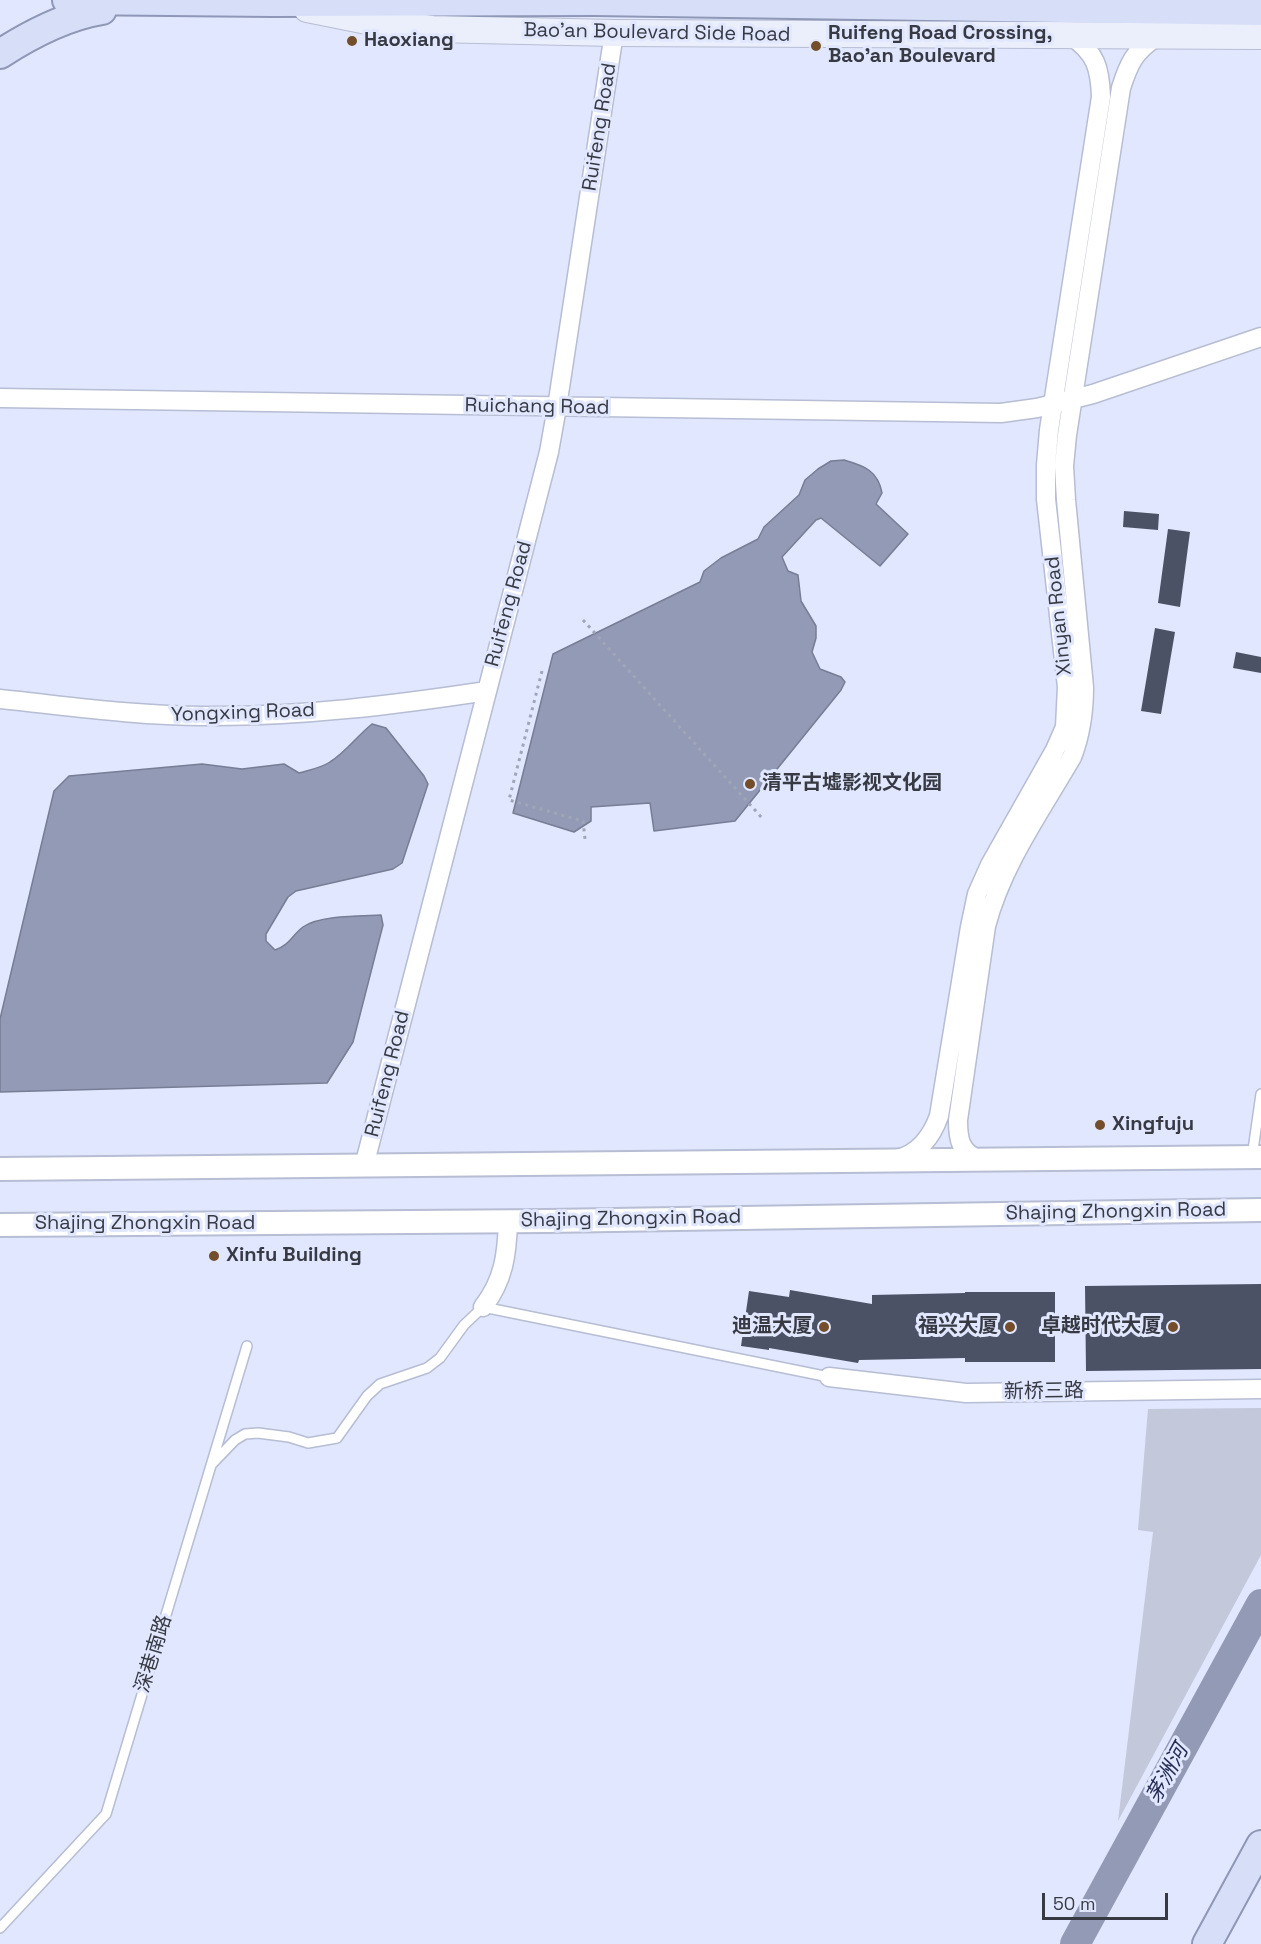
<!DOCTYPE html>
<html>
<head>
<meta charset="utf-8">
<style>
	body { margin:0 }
	#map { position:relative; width:1261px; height:1944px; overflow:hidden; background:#e0e7fe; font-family:"Space Grotesk",sans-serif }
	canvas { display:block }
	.scale { position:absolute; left:1042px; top:1893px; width:126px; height:27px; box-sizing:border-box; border:3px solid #373a43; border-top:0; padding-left:8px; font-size:18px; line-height:21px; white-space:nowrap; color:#373a43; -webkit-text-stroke:4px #e0e7fe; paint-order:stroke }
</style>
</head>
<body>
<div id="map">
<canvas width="1261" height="1944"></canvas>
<div class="scale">50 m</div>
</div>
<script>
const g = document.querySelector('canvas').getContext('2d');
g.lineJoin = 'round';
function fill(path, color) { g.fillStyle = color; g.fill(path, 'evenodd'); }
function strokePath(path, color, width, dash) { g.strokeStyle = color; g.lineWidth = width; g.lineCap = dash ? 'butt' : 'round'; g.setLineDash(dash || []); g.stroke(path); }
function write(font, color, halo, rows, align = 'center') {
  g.font = font + ' "Space Grotesk","Noto Sans SC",sans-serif'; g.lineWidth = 6; g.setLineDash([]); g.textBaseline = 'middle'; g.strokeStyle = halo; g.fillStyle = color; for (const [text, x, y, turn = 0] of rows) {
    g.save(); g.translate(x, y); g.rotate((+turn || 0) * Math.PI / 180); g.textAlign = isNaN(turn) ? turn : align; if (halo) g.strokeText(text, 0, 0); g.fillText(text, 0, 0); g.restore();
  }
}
fill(new Path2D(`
	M 1261,1408 L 1261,1555 L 1118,1821 L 1153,1532 L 1138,1530 L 1148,1409 Z`), '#c3c8db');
const water = new Path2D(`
	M 844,460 C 865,466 878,471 882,493 L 876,504 L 908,534 L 880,566 L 821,518 L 816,520 L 782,557 L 788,571 L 798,575 L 801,601 L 816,626 L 816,638 L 812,652 L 820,669 L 841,677 L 845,682 L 841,690 L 735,821 L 654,831 L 650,803 L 591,807 L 591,821 L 574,832 L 513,813 L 553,654 L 700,582 L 704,571 L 721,558 L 758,539 L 764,527 L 799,495 L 805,480 L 818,469 L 831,461 Z
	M 372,724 L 386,728 L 424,776 L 428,784 L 402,863 L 393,869 L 296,891 L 288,897 L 266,934 L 266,941 L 275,950 C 290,945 292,935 303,927 C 319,915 361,916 381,915 L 383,925 L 353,1042 L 327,1083 L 0,1092 L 0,1019 L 54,791 L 69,776 L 202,764 L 242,769 L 284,764 L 299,773 C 309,770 321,768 330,762 C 346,752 357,736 372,724 Z`);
fill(water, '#929ab6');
strokePath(water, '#777d94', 1.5);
strokePath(new Path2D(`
	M 1075,1944 L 1261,1604`), '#929ab6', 30);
fill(new Path2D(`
	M 1124,511 L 1159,514 L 1158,530 L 1123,527 Z
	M 1168,529 L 1190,532 L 1180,607 L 1158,603 Z
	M 1155,628 L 1175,632 L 1161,714 L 1141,711 Z
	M 1236,652 L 1261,657 L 1261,673 L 1233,668 Z
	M 1261,1284 L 1261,1369 L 1086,1371 L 1085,1286 Z
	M 790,1290 L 872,1304 L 872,1295 L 965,1293 L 965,1292 L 1055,1292 L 1055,1362 L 965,1362 L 965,1358 L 859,1360 L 858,1363 L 769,1348 L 769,1350 L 741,1346 L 749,1291 L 789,1297 Z`), '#4c5265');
const service = new Path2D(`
	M 1252,1157 L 1261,1094
	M 211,1465 L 235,1440 L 245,1434 L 258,1433 L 289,1437 L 308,1443 L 337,1438 L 367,1396 L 380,1384 L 427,1368 L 440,1358 L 464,1325 L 483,1307 L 829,1377
	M 0,1928 L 106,1814 L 247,1346`);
const minor = new Path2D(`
	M 0,398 L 1001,413 L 1037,408 L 1093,394 L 1261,337
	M 0,699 C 68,706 136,716 205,716 C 298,717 394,705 487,691
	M 896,1159 C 918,1155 932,1136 939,1116 L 970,927 L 977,894 L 990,865 L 1055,750 L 1065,727 L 1067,687 L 1046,499 L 1046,465 L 1049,430 L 1101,97 C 1100,68 1096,53 1071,36
	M 979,1160 C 960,1151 958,1140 958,1120 L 986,926 C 1002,865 1040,812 1072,757 C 1081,734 1084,713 1084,687 L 1066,500 L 1064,466 L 1067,435 L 1121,88 C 1129,63 1134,52 1156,37
	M 364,1166 L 549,452 L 557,407 L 614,33
	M 483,1307 C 504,1280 507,1254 508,1221
	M 829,1377 L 966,1393 L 1261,1389`);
const tertiary = new Path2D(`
	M 0,1169 L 1261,1157
	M 0,1225 L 547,1221 L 1261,1210`);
const secondary = new Path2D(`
	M 307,9 L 362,20 L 432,29 L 614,33 L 1261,36`);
const primary = new Path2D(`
	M 67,0 L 272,2 L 594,1 L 1261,11
	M 0,54 C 31,34 65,16 102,10
	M 1207,1944 L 1261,1845`);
strokePath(service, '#b7bdd3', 12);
strokePath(minor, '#b7bdd3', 21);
strokePath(tertiary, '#b7bdd3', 26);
strokePath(secondary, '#b7bdd3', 28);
strokePath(primary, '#8e97b6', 32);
strokePath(new Path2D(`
	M 583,620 L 763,819
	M 542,671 L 509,800 L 583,821 L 585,839`), '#a0a6b8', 3, [3, 4.5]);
strokePath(service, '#fff', 9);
strokePath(minor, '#fff', 18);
strokePath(tertiary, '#fff', 22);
strokePath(secondary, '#ebeffc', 26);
strokePath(primary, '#d7dff8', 28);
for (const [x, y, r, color] of [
	[352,41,6,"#744e2a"],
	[816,46,6,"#744e2a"],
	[750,784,6,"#744e2a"],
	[1100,1125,6,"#744e2a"],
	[214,1256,6,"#744e2a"],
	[824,1327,6,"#744e2a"],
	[1010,1327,6,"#744e2a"],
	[1173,1327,6,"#744e2a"]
]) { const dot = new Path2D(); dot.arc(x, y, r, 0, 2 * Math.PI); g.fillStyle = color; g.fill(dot); strokePath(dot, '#e0e7fe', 2); }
write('20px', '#373a43', '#e0e7fe', [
	["Bao'an Boulevard Side Road",657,33,1],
	["Ruifeng Road",600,127,-81],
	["Ruichang Road",537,407,1],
	["Ruifeng Road",509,604,-75],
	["Xinyan Road",1059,616,-96],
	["Yongxing Road",243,713,-2],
	["Ruifeng Road",388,1074,-76],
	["Shajing Zhongxin Road",1116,1212,-1],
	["Shajing Zhongxin Road",631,1219,-1],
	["Shajing Zhongxin Road",145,1224],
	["新桥三路",1044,1392,-1],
	["深巷南路",154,1654,-73]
]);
write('bold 20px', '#373a43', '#e0e7fe', [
	["Ruifeng Road Crossing,",828,34],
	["Bao'an Boulevard",828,57],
	["Haoxiang",364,41],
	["清平古墟影视文化园",762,784],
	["Xingfuju",1112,1125],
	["Xinfu Building",226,1256],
	["迪温大厦",812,1327,"right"],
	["福兴大厦",998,1327,"right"],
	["卓越时代大厦",1161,1327,"right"]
], 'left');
write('italic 21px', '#242c54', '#e0e7fe', [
	["茅洲河",1168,1774,-61]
]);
</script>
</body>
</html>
